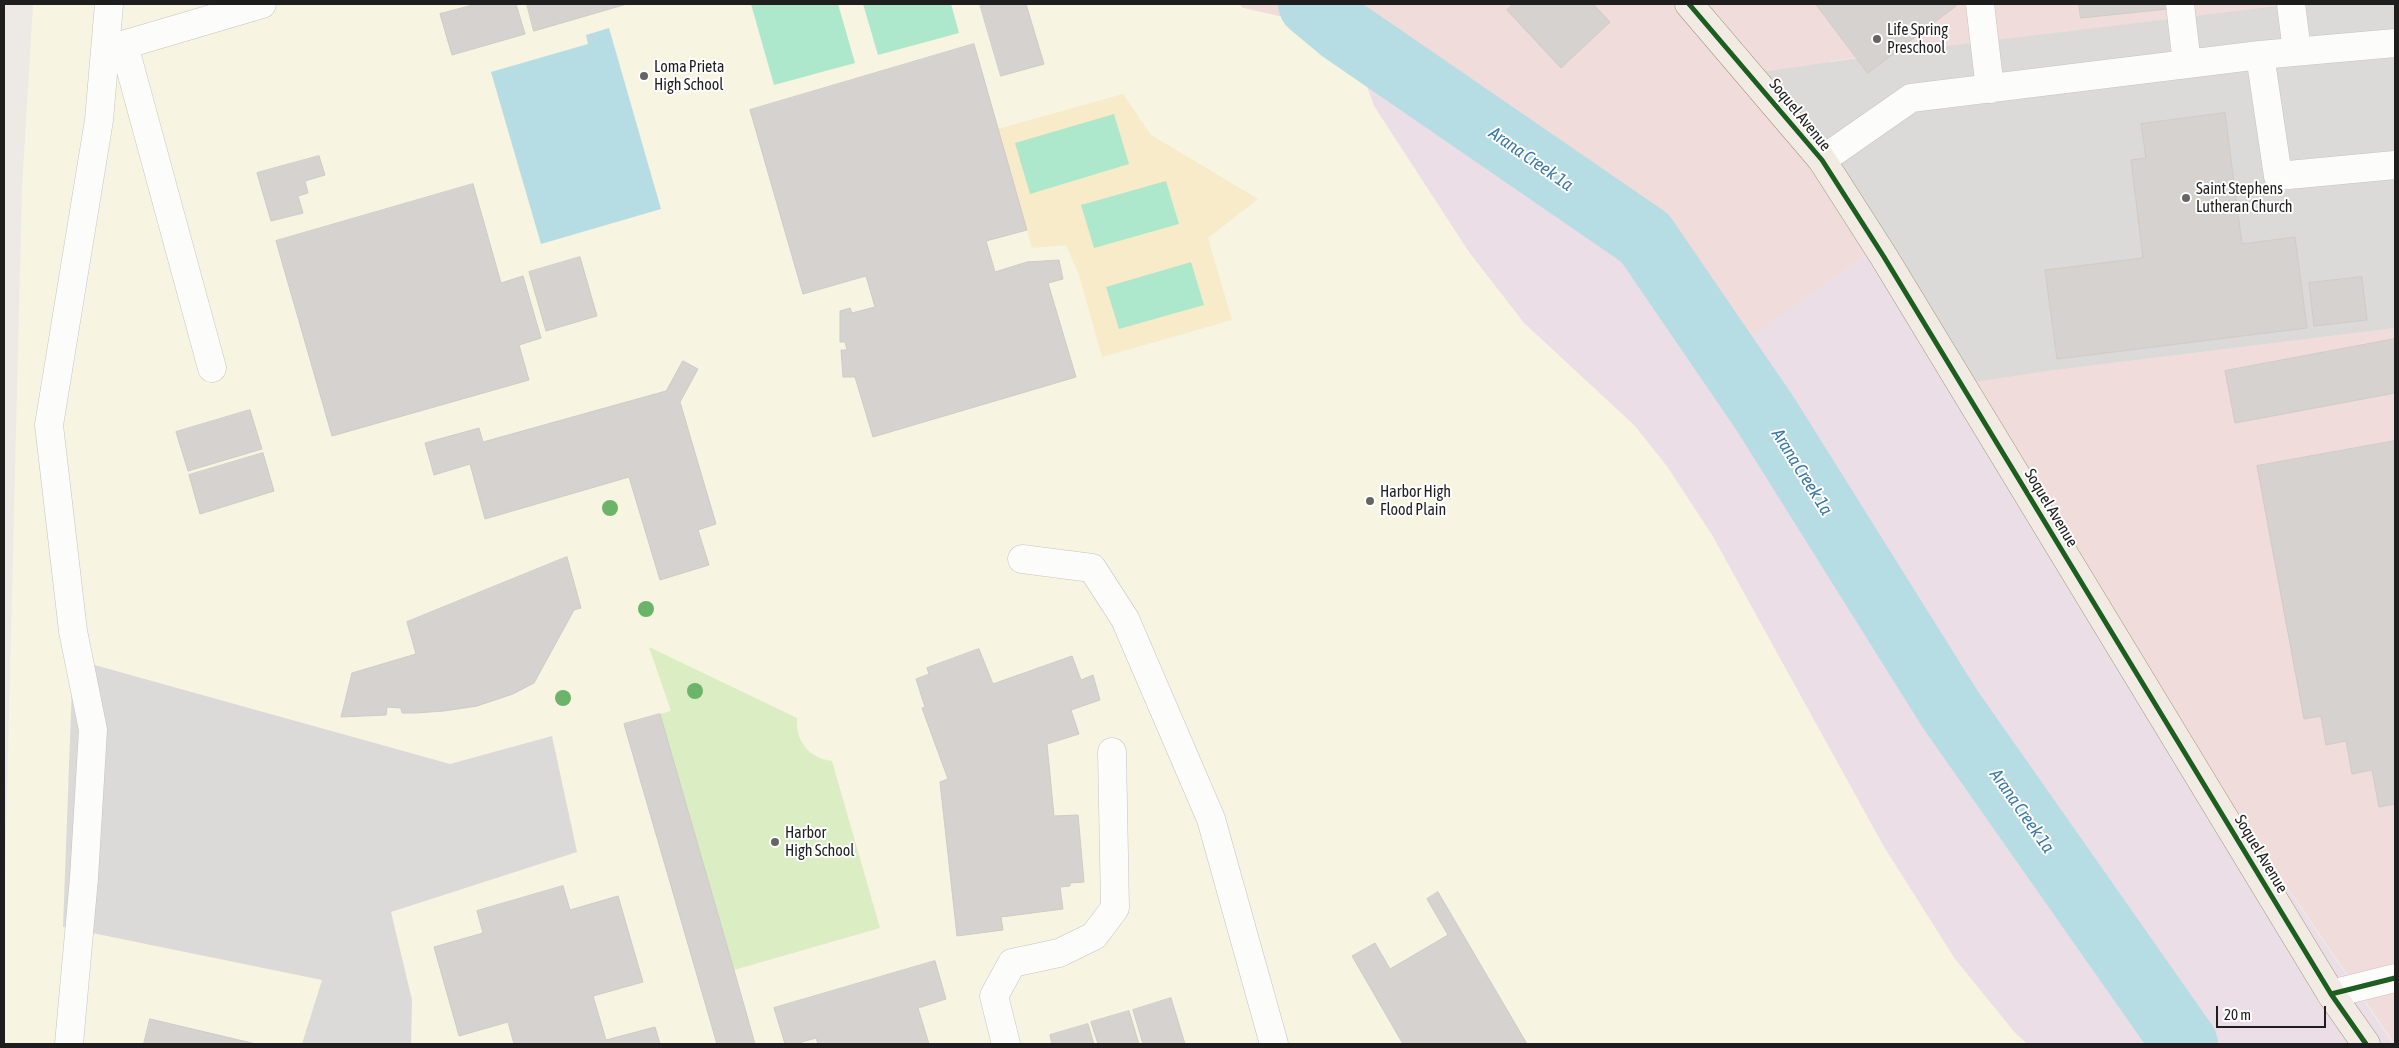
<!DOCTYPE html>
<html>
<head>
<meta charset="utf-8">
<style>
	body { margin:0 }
	#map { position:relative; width:2399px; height:1048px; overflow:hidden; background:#edeae6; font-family:"Asap Condensed",sans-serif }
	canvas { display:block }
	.frame { position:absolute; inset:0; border:5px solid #1e1e1e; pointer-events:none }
	.scale { position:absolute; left:2216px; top:1006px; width:110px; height:22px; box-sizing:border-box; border:2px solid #1e1e1e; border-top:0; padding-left:6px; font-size:15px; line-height:18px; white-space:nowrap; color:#1e1e1e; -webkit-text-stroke:4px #fff; paint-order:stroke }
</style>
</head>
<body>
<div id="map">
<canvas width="2399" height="1048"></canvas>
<div class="frame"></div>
<div class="scale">20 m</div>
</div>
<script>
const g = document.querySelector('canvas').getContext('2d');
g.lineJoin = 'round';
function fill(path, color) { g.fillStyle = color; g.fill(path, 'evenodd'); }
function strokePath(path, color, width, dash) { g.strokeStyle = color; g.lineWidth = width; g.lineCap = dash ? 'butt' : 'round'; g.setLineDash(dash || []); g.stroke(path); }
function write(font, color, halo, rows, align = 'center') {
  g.font = font + ' "Asap Condensed",sans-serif'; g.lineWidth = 4; g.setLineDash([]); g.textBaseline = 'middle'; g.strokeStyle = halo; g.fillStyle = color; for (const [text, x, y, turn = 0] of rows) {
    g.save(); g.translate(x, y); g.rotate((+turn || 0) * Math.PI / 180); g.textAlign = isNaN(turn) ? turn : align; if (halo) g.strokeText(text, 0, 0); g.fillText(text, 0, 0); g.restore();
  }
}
fill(new Path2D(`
	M 1239,4 L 2293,4 L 1830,61 L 1876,248 L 1754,335 L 1365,81 L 1354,51 L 1350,32 L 1243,8 Z
	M 2395,328 L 2395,1044 L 2144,677 L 1968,383 L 2048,371 Z`), '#f0dcda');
fill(new Path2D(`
	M 1365,81 L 1754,334 L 1877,248 L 2144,677 L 2393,1044 L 2027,1044 L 2014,1031 L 1955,959 L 1884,847 L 1712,535 L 1668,467 L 1635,426 L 1524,323 L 1469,253 L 1374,106 Z`), '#ebdee7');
fill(new Path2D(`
	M 33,4 L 1239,4 L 1243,8 L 1350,32 L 1354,51 L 1374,106 L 1469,252 L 1524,323 L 1635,426 L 1667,467 L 1712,535 L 1884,847 L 1955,959 L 2014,1032 L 2027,1044 L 4,1044 L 4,917 L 22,189 Z`), '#f7f4e1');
fill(new Path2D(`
	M 2293,4 L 2395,4 L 2395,328 L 2048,371 L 1968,383 L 1755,73 L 1914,50 Z
	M 73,659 L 450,764 L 552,736 L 577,852 L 391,912 L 412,1000 L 411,1044 L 302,1044 L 322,980 L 63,927 Z`), '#dbdad8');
fill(new Path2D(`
	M 649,647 L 797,718 C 795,741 809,758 832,761 L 880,928 L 734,970 L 660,714 L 671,711 Z`), '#dbedc2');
fill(new Path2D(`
	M 1123,94 L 1151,135 L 1258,199 L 1208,238 L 1232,320 L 1102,357 L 1079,275 L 1066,245 L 1032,248 L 998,129 Z`), '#f7ebc9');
fill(new Path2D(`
	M 751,4 L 838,4 L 855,63 L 774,85 Z
	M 863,4 L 951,4 L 959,33 L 878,55 Z
	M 1114,114 L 1129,164 L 1030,194 L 1015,143 Z
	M 1166,181 L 1179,224 L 1094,248 L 1081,205 Z
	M 1191,262 L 1204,305 L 1119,329 L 1106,287 Z`), '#ade8cc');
fill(new Path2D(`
	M 609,28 L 661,209 L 541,244 L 491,72 L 588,44 L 586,35 Z`), '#b6dde3');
strokePath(new Path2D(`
	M 1311,4 L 1341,29 L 1645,238 L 1766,415 L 1950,709 L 2185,1044`), '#b6dde3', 66);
const building = new Path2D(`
	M 477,4 L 516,4 L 525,34 L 452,55 L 440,14 Z
	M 527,4 L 627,4 L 534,31 Z
	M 980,4 L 1026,4 L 1044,64 L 1001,76 Z
	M 1514,4 L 1593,4 L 1610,22 L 1561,68 L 1507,10 Z
	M 1816,4 L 1954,4 L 1956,6 L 1868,73 Z
	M 2079,4 L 2166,4 L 2167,9 L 2081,18 Z
	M 974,44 L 1027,230 L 986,241 L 995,272 L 1027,262 L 1059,260 L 1063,279 L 1048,283 L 1076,377 L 873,437 L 855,377 L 843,377 L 841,350 L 847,350 L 845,342 L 840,342 L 840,311 L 850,308 L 852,313 L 875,307 L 866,276 L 803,294 L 750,110 Z
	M 2225,113 L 2242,244 L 2295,237 L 2307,328 L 2057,359 L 2045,270 L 2143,258 L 2131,160 L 2146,158 L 2141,124 Z
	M 319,156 L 325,175 L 305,181 L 308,193 L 298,196 L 303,213 L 271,221 L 257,173 Z
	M 473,184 L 501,283 L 523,276 L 541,338 L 519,345 L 529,380 L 332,436 L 276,241 Z
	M 580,257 L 597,316 L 546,331 L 529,272 Z
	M 2362,277 L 2367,320 L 2314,326 L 2309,283 Z
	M 2395,339 L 2395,393 L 2235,423 L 2225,371 Z
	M 683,361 L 698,369 L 680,402 L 716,524 L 698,530 L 709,565 L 660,580 L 629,477 L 485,519 L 470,464 L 434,475 L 425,443 L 479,428 L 483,442 L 666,391 Z
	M 250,410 L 262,449 L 188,471 L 176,432 Z
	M 2395,441 L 2395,804 L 2379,807 L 2372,770 L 2352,774 L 2346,741 L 2326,745 L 2321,716 L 2304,719 L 2257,466 Z
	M 263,453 L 274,491 L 200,514 L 189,475 Z
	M 567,557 L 581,608 L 574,610 L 534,683 L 513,694 L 477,706 L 444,711 L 416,713 L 402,713 L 401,708 L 387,707 L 386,715 L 341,717 L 352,673 L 416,654 L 407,622 Z
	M 979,649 L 993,684 L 1072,656 L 1081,680 L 1093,675 L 1100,700 L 1071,710 L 1079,734 L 1047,744 L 1054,816 L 1078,815 L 1084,882 L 1070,883 L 1070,886 L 1060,887 L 1063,909 L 1001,917 L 1003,930 L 957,936 L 940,782 L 948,779 L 922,708 L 925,707 L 916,679 L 929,674 L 927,668 Z
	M 660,714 L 734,970 L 755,1044 L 717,1044 L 624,724 Z
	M 563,886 L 570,910 L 618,896 L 643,982 L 593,996 L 606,1040 L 655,1027 L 660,1044 L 514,1044 L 508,1022 L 459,1036 L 434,947 L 483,933 L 477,911 Z
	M 1438,892 L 1527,1044 L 1403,1044 L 1352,956 L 1375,943 L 1390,969 L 1448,935 L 1427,899 Z
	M 935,961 L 946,999 L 918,1008 L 929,1044 L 818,1044 L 816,1038 L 795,1044 L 785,1044 L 774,1008 Z
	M 1171,998 L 1185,1044 L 1143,1044 L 1133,1010 Z
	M 1129,1011 L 1139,1044 L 1098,1044 L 1091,1022 Z
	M 150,1019 L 256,1044 L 144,1044 Z
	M 1088,1024 L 1094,1044 L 1052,1044 L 1050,1035 Z`);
fill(building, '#d5d2cf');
strokePath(building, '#d0cbc7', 1);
const minor = new Path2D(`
	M 1980,4 L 1990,89
	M 2180,4 L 2187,64
	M 2291,4 L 2297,51
	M 124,45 L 212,368
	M 106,50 L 262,4
	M 2260,55 L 2278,176 L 2395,165
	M 1822,160 L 1911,98 L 2260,55 L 2395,43
	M 1022,559 L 1092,568 L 1125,619 L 1211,819 L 1274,1044
	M 2331,994 L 2395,978
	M 69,1044 L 84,878 L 93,730 L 73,631 L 49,425 L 99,120 L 109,4
	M 1006,1044 L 994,996 L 1012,963 L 1059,953 L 1094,936 L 1115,908 L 1112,752`);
const major = new Path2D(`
	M 1689,4 L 1822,160 L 1884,257 L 2331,994 L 2366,1044`);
strokePath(minor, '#c5c4c2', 29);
strokePath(major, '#a39682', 29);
strokePath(minor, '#fcfcfb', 28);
strokePath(major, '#f1ebe3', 28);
strokePath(new Path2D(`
	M 1689,4 L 1822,160 L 1884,257 L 2331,994 L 2366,1044
	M 2331,994 L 2395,978`), '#1b5e20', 5);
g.fillStyle = '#6bb46a';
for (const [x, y] of [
	[610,508],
	[646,609],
	[695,691],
	[563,698]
]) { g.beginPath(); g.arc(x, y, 8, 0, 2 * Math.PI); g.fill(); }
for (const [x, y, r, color] of [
	[1877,39,5,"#666564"],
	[644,76,5,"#666564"],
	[2186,198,5,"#666564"],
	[1370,501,5,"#666564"],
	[775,842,5,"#666564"]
]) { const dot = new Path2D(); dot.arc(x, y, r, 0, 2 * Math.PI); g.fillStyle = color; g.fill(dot); strokePath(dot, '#fff', 2); }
write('16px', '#1e1e1e', '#fff', [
	["Life Spring",1887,30],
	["Preschool",1887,48],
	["Loma Prieta",654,67],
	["High School",654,85],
	["Saint Stephens",2196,189],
	["Lutheran Church",2196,207],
	["Harbor High",1380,492],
	["Flood Plain",1380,510],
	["Harbor",785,833],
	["High School",785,851]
], 'left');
write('16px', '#1e1e1e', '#fff', [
	["Soquel Avenue",1800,115,51],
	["Soquel Avenue",2051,508,59],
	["Soquel Avenue",2261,854,59]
]);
write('italic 18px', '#3c78a7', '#fff', [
	["Arana Creek 1a",1531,159,35],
	["Arana Creek 1a",1802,472,58],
	["Arana Creek 1a",2022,811,55]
]);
</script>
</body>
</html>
